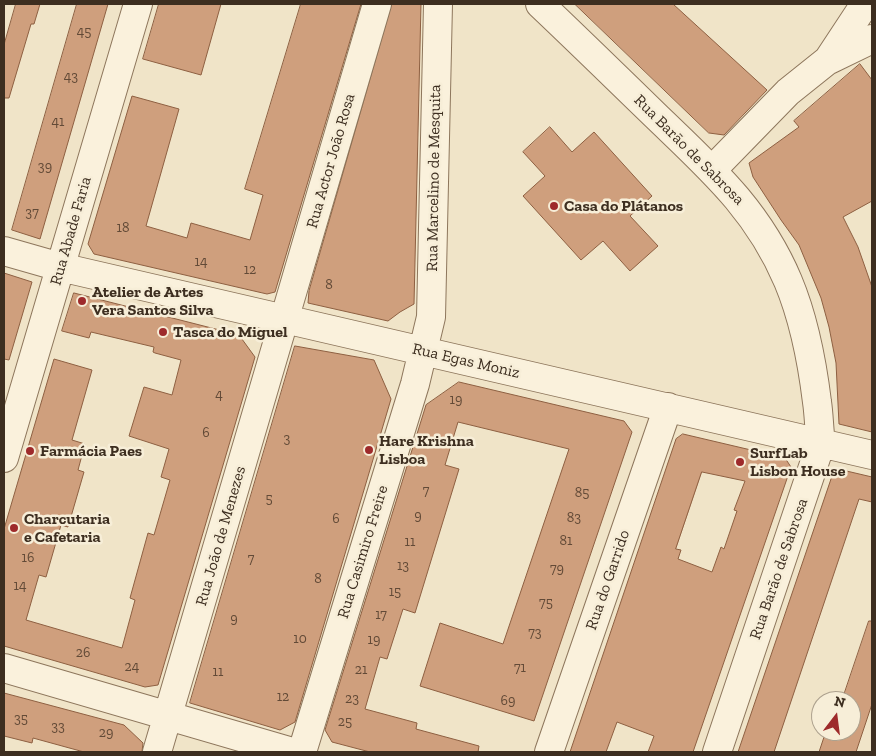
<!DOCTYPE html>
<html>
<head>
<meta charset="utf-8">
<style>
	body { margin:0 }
	#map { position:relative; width:876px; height:756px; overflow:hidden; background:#f0e4c8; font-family:"Zilla Slab",serif }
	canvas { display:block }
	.frame { position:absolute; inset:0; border:5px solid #3d2e20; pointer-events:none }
	.north { position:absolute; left:811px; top:691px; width:50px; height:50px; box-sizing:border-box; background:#f7eed8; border:1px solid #ada18e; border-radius:50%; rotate:15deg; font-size:14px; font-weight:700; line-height:20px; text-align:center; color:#3d2e20 }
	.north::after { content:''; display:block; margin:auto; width:18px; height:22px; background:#9e2a2b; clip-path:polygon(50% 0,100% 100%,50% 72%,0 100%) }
</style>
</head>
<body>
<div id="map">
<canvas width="876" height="756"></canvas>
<div class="frame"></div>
<div class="north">N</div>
</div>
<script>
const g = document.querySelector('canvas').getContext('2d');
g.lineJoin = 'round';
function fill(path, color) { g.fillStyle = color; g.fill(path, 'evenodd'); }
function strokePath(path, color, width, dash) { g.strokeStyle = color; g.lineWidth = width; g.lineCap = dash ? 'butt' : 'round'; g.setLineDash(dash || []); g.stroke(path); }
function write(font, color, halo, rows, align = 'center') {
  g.font = font + ' "Zilla Slab",serif'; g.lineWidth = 5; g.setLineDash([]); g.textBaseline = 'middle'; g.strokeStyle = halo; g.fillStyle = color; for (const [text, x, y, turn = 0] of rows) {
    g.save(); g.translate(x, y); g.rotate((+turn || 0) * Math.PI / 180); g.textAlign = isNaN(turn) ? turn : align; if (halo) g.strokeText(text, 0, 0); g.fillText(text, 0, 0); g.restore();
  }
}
const building = new Path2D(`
	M 16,4 L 40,4 L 34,24 L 31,24 L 9,98 L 4,98 L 4,45 Z
	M 77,4 L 108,4 L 40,239 L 12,230 Z
	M 159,4 L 221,4 L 201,75 L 143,59 Z
	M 301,4 L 361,4 L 275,292 L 267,294 L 94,254 L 88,244 L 132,96 L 179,109 L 146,226 L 187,238 L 191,223 L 250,240 L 263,195 L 245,189 Z
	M 392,4 L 421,4 L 414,304 L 400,312 L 388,321 L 308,303 L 309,291 Z
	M 575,4 L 673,4 L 767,90 L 724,135 L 709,133 Z
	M 860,64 L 872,80 L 872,201 L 843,217 L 858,247 L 872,287 L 872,432 L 839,424 L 836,363 L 829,327 L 821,298 L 799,245 L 781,220 L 753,177 L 749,163 L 799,127 L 794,121 Z
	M 550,127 L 572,152 L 594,132 L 652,196 L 630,216 L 658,246 L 630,271 L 603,241 L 581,260 L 523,196 L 545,176 L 523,152 Z
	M 4,273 L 32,282 L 9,360 L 4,359 Z
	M 74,293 L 239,335 L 255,357 L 158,685 L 145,687 L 4,646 L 4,529 L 54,359 L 92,370 L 72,440 L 85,444 L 78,470 L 84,472 L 68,527 L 61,525 L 46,577 L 39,575 L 26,620 L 122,648 L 135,600 L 130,598 L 148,533 L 154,535 L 170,480 L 161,477 L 169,449 L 129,436 L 144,387 L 172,395 L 181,360 L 155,353 L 153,352 L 154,347 L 91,332 L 89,338 L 62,331 Z
	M 295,346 L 374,360 L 391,399 L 295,722 L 280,730 L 190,703 Z
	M 459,382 L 624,421 L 632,432 L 534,721 L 420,686 L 440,623 L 503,644 L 569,449 L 458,422 L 445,465 L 459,469 L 415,613 L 403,609 L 387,659 L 380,657 L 365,709 L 417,723 L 416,729 L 479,746 L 478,752 L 370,752 L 332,742 L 325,730 L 426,405 Z
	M 683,434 L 785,458 L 791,467 L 693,752 L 648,752 L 654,736 L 617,722 L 606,752 L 570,752 L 676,439 ZM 702,472 L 745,481 L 734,510 L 737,511 L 724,549 L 721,547 L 712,572 L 678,559 L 681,550 L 676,549 Z
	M 838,469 L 872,477 L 872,502 L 859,499 L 774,752 L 738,752 L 831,479 Z
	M 869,621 L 872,621 L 872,704 L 856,752 L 819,752 L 826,731 L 851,731 L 851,701 L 842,701 Z
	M 4,693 L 124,725 L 143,743 L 142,752 L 84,752 L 33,738 L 32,743 L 4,736 Z`);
fill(building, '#cf9f7d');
strokePath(building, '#8d5f41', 1);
const minor = new Path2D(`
	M 540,4 C 579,41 618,79 657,117 C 711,169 758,210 788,281 C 804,319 812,361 817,402 C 819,415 819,430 821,443 L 717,752
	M 829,60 L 872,39
	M 712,170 L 788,92 L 828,60 L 861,10
	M 4,251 L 60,267 L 872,455
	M 4,458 L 138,4
	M 4,668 L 292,752
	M 157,752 L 377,4
	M 302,752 L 415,384 L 431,317 L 438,4
	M 549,752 L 668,407`);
strokePath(minor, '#8d765c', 30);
strokePath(minor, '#faf1dc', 28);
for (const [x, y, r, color] of [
	[554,206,5,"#9e2a2b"],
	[82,301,5,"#9e2a2b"],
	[163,332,5,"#9e2a2b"],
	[369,450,5,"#9e2a2b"],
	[30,451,5,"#9e2a2b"],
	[740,462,5,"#9e2a2b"],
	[14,528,5,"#9e2a2b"]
]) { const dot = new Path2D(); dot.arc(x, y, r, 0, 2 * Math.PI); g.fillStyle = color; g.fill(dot); strokePath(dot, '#f7eed8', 2); }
write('14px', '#624a37', null, [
	["45",84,32],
	["43",71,77],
	["41",58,122],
	["39",45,167],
	["37",32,213],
	["18",123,228],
	["14",201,262],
	["12",250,270],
	["8",329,285],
	["4",219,395],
	["19",456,400],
	["6",206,433],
	["3",287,439],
	["7",426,491],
	["85",582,493],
	["5",269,499],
	["9",418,516],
	["83",574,518],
	["6",336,519],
	["81",566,541],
	["11",410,542],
	["16",28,558],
	["7",251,559],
	["13",403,566],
	["79",557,569],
	["8",318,579],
	["14",20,586],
	["15",395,592],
	["75",546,603],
	["17",381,615],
	["9",234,619],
	["73",535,633],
	["10",300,639],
	["19",374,640],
	["26",83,653],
	["24",132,667],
	["71",520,668],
	["21",361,670],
	["11",218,672],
	["12",283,697],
	["23",352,699],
	["69",508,701],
	["35",21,719],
	["25",345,722],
	["33",58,727],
	["29",106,733]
]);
write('16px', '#3d2e20', '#f7eed8', [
	["Rua Barão de Sabrosa",689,150,45],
	["Rua Actor João Rosa",331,161,-74],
	["Rua Marcelino de Mesquita",434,178,-89],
	["Rua Abade Faria",71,231,-74],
	["Rua Egas Moniz",466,361,13],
	["Rua João de Menezes",221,536,-74],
	["Rua Casimiro Freire",363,552,-73],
	["Rua Barão de Sabrosa",779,569,-71],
	["Rua do Garrido",608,580,-71]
]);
write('bold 16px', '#3d2e20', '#f7eed8', [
	["Casa do Plátanos",564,206],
	["Atelier de Artes",92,292],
	["Vera Santos Silva",92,310],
	["Tasca do Miguel",173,332],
	["Hare Krishna",379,441],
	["Lisboa",379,459],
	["Farmácia Paes",40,451],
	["SurfLab",750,453],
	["Lisbon House",750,471],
	["Charcutaria",24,519],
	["e Cafetaria",24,537]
], 'left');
</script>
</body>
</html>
